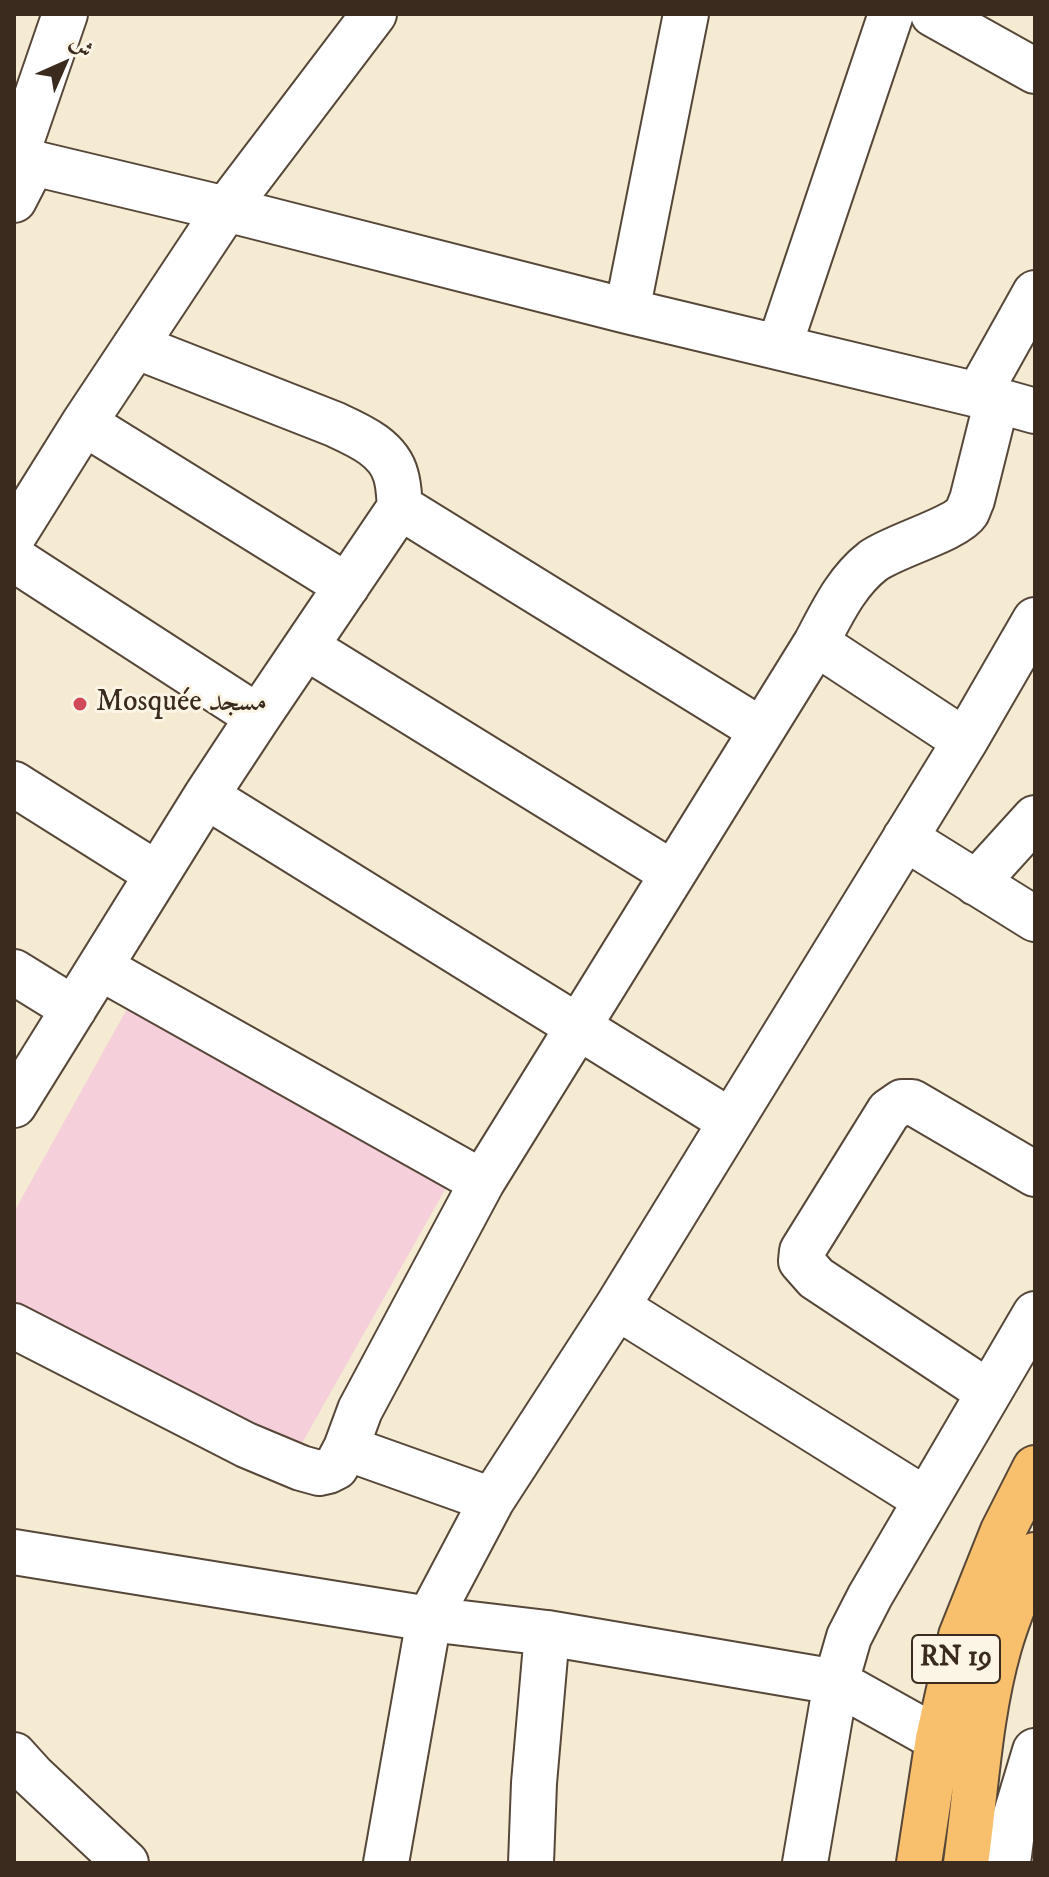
<!DOCTYPE html>
<html>
<head>
<meta charset="utf-8">
<style>
	body { margin:0 }
	#map { position:relative; width:1049px; height:1877px; overflow:hidden; background:#f4ebd2; font-family:"IM FELL DW Pica",Amiri,serif }
	canvas { display:block }
	.frame { position:absolute; inset:0; border:16px solid #3b2a1e; pointer-events:none }
	.north { position:absolute; left:24px; top:24px; width:80px; height:80px; -webkit-text-stroke:6px #fcf5e5; paint-order:stroke; rotate:45deg; font-size:22px; font-weight:700; line-height:32px; text-align:center; color:#3b2a1e }
	.north::after { content:''; display:block; margin:auto; width:28px; height:36px; background:#3b2a1e; clip-path:polygon(50% 0,100% 100%,50% 72%,0 100%) }
</style>
</head>
<body>
<div id="map">
<canvas width="1049" height="1877"></canvas>
<div class="frame"></div>
<div class="north">ش</div>
</div>
<script>
const g = document.querySelector('canvas').getContext('2d');
g.lineJoin = 'round';
function fill(path, color) { g.fillStyle = color; g.fill(path, 'evenodd'); }
function strokePath(path, color, width, dash) { g.strokeStyle = color; g.lineWidth = width; g.lineCap = dash ? 'butt' : 'round'; g.setLineDash(dash || []); g.stroke(path); }
function write(font, color, halo, rows, align = 'center') {
  g.font = font + ' "IM FELL DW Pica",Amiri,serif'; g.lineWidth = 6; g.setLineDash([]); g.textBaseline = 'middle'; g.strokeStyle = halo; g.fillStyle = color; for (const [text, x, y, turn = 0] of rows) {
    g.save(); g.translate(x, y); g.rotate((+turn || 0) * Math.PI / 180); g.textAlign = isNaN(turn) ? turn : align; if (halo) g.strokeText(text, 0, 0); g.fillText(text, 0, 0); g.restore();
  }
}
fill(new Path2D(`
	M 128,1007 L 447,1186 L 292,1461 L 14,1304 L 14,1212 Z`), '#f5cfda');
const minor = new Path2D(`
	M 933,14 L 1035,71
	M 22,139 L 65,14
	M 33,163 L 226,209 L 627,311 L 978,395 L 1035,411
	M 14,200 L 33,163
	M 627,311 L 686,14
	M 135,346 L 334,424 C 358,435 389,448 396,476 C 399,486 399,497 400,507
	M 779,347 L 891,14
	M 978,395 L 1035,293
	M 84,423 L 347,586
	M 14,535 L 84,423 L 226,209 L 374,14
	M 14,559 L 258,717
	M 816,643 C 832,613 846,582 873,561 C 894,546 956,529 967,512 C 969,508 970,504 972,500 L 997,400
	M 306,647 L 672,873
	M 14,784 L 157,874
	M 206,796 L 730,1121
	M 905,838 L 1035,919
	M 976,883 L 1035,818
	M 101,968 L 482,1182
	M 14,972 L 74,1009
	M 14,1105 L 206,796 L 258,717 L 400,507 L 761,730
	M 617,1307 L 926,1500
	M 14,1326 L 246,1445 L 301,1468 L 319,1473 L 328,1471 L 336,1467 L 346,1448
	M 988,1392 L 816,1278 L 801,1261 L 802,1251 L 889,1111 L 902,1102 L 912,1102 L 1035,1174
	M 492,1500 L 346,1448 L 360,1410 L 482,1182 L 816,643 L 965,741
	M 14,1552 L 429,1619 L 547,1633 L 836,1682 L 938,1739
	M 14,1755 L 33,1776 L 126,1863
	M 386,1863 L 429,1619 L 492,1500 L 617,1307 L 965,741 L 1035,620
	M 531,1863 L 534,1783 L 547,1633
	M 805,1863 L 836,1682 L 849,1637 L 870,1596 L 1035,1314
	M 1008,1863 L 1013,1824 L 1035,1751`);
const highway = new Path2D(`
	M 919,1863 L 938,1739 L 961,1636 L 1003,1531 L 1035,1468
	M 966,1863 C 976,1792 979,1717 999,1647 C 1008,1615 1021,1585 1035,1555`);
strokePath(minor, '#574739', 48);
strokePath(highway, '#574739', 48);
strokePath(minor, '#fff', 44);
strokePath(highway, '#f8bf6c', 44);
for (const [x, y, r, color] of [
	[80,704,8,"#d1495b"]
]) { const dot = new Path2D(); dot.arc(x, y, r, 0, 2 * Math.PI); g.fillStyle = color; g.fill(dot); strokePath(dot, '#fcf5e5', 3); }
for (const [x, y, w] of [
	[956,1659,88]
]) { const box = new Path2D(); box.roundRect(x - w / 2, y - 24, w, 48, 6); g.fillStyle = '#fcf5e5'; g.fill(box); strokePath(box, '#3b2a1e', 2); }
write('bold 28px', '#3b2a1e', null, [
	["RN 19",956,1659]
]);
write('30px', '#3b2a1e', '#fcf5e5', [
	["Mosquée مسجد",96,704]
], 'left');
</script>
</body>
</html>
